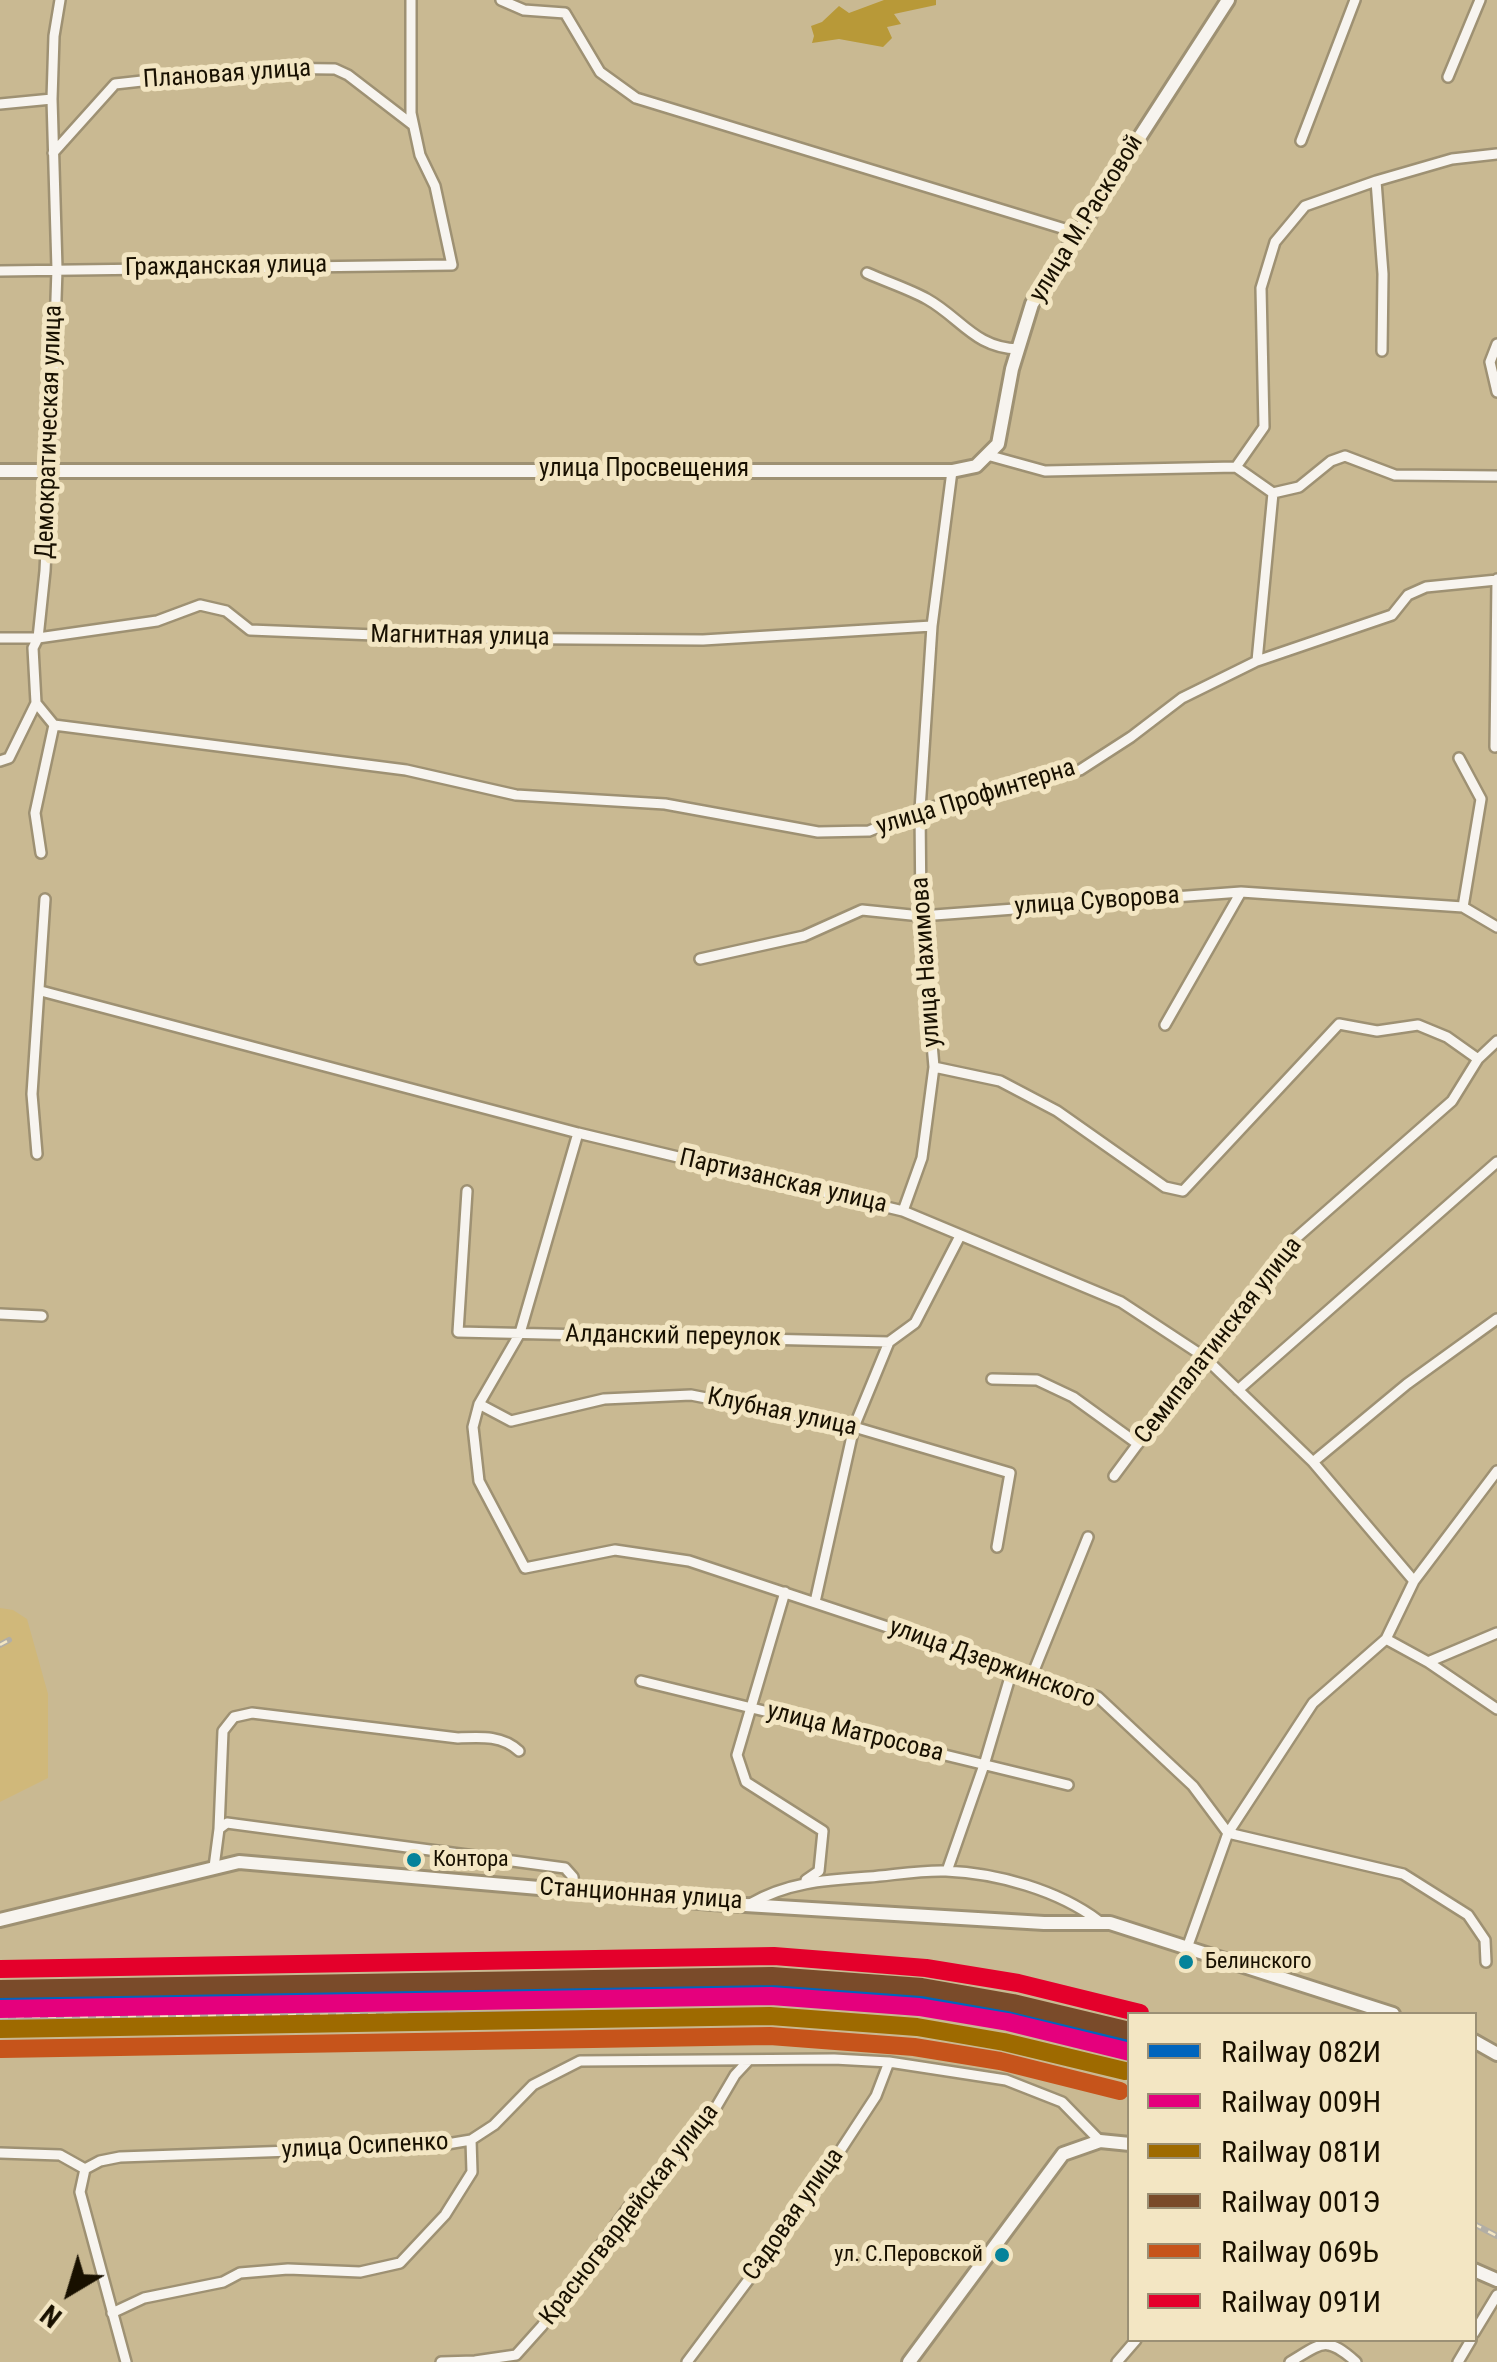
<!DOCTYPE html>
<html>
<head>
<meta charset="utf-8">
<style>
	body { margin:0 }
	#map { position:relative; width:1497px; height:2362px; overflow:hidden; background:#c9b992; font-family:"Roboto Condensed",sans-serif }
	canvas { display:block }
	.legend { position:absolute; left:1127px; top:2012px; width:350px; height:330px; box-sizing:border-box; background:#f3e6c3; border:2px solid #9b9075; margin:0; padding:12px 18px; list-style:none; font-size:30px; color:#181000 }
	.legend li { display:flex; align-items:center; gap:20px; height:50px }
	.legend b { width:50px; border:2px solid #9b9075 }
	.north { position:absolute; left:20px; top:2242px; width:100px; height:100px; -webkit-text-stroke:8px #f3e6c3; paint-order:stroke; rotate:218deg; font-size:28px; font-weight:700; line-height:40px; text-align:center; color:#181000 }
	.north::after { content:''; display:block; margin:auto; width:35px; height:45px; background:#181000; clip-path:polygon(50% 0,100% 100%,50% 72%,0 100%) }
</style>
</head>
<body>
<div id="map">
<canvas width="1497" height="2362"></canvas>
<ul class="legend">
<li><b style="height:12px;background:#0065bd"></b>Railway 082И</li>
<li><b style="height:12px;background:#e5007d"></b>Railway 009Н</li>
<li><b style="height:12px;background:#9e6a00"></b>Railway 081И</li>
<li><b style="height:12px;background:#7a4b2a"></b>Railway 001Э</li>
<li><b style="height:12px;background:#c6541b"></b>Railway 069Ь</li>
<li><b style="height:12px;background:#e4002b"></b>Railway 091И</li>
</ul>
<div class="north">N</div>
</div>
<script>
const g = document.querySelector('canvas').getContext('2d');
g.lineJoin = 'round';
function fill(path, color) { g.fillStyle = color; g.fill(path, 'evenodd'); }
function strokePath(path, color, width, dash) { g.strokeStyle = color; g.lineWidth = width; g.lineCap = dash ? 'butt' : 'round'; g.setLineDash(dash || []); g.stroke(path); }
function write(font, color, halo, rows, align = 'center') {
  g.font = font + ' "Roboto Condensed",sans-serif'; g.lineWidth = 10; g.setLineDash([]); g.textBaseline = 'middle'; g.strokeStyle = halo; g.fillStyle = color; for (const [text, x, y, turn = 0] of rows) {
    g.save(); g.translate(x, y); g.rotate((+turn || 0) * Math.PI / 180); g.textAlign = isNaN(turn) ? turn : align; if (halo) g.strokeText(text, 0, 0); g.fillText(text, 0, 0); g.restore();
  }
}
fill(new Path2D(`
	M 0,1608 L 13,1610 L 27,1619 L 48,1694 L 48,1778 L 0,1802 Z`), '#d0b87a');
fill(new Path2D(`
	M 884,0 L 936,0 L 936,5 L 894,14 L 901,24 L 887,27 L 892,38 L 883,47 L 839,39 L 812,43 L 814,36 L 811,26 L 822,22 L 839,6 L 849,13 Z`), '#b89938');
const street = new Path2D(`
	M 501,0 L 524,10 L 565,13 L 600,72 L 636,98 L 1078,233
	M 1448,77 L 1480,0
	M 0,104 L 52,99
	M 1301,141 L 1355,0
	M 53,153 L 115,84 L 259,68 L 335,69 L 348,75 L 413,125
	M 1376,181 L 1383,274 L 1382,351
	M 0,271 L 452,265 L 435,186 L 420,155 L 411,113 L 411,0
	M 867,273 C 887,282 909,289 927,299 C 961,318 975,348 1018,349
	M 1497,344 L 1490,362 L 1497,392
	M 987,455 L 1045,471 L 1236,467 L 1273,493 L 1257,661
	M 1236,467 L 1264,427 L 1261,288 L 1275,242 L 1305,206 L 1376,181 L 1452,159 L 1497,154
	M 1273,493 L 1299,487 L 1331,461 L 1345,456 L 1395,475 L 1497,476
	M 0,638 L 38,638 L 157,621 L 200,605 L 226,611 L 250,630 L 450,638 L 703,640 L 932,626
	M 54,725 L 406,770 L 516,795 L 665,804 L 818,832 L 869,831 L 920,810 L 1080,770 L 1131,737 L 1182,698 L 1257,661 L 1392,615 L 1408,595 L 1426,587 L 1497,580
	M 1495,747 L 1497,579
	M 1459,758 L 1481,799 L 1463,907
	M 0,761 L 9,758 L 36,703
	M 41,853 L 35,813 L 54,725 L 36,703 L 33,648 L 38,638 L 45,571 L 51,448 L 57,269 L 52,99 L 54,36 L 60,0
	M 700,959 L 804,936 L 862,910 L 921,916 L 1241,892 L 1463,907 L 1497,927
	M 41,991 L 578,1133 L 903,1211 L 1121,1302 L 1203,1356 L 1313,1462 L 1414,1581
	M 1165,1025 L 1241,892
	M 934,1067 L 1000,1081 L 1057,1111 L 1165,1187 L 1183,1191 L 1339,1024 L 1377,1031 L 1418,1025 L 1447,1037 L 1478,1059
	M 578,1133 L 520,1333 L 479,1404 L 473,1427 L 479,1481 L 525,1568 L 615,1550 L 689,1561 L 1098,1697 L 1193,1786 L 1228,1833 L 1403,1874 L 1468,1915 L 1485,1940 L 1486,1962
	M 37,1154 L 32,1094 L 45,899
	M 467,1191 L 458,1332 L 889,1342
	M 903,1211 L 922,1158 L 934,1067 L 921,916 L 920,810 L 932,626 L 952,471
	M 0,1314 L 42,1316
	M 992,1379 L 1037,1380 L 1073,1397 L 1138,1444
	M 1238,1390 L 1497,1162
	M 479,1404 L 511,1421 L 604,1399 L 691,1395 L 854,1427 L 1010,1473 L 997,1547
	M 1313,1462 L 1407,1384 L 1497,1319
	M 1114,1476 L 1203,1356 L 1295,1239 L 1452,1101 L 1478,1059 L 1497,1041
	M 785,1592 L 737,1755 L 746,1782 L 823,1831 L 819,1871 L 806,1880
	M 815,1602 L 854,1427 L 889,1342 L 915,1323 L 960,1236
	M 1386,1639 L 1428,1662 L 1497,1709
	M 1428,1662 L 1497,1633
	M 1033,1673 L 1088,1537
	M 641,1681 L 1068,1785
	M 219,1829 L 223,1731 L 234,1717 L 252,1713 L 458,1738 C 480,1737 502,1735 519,1751
	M 214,1867 L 219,1829 L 227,1823 L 565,1868 L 573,1877 L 575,1891
	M 947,1871 L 984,1765 L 1013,1667
	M 750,1904 C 788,1882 826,1880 869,1877 C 894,1875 921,1870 946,1871 C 997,1873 1058,1890 1099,1921
	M 1187,1948 L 1228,1833 L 1313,1703 L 1386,1639 L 1414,1581 L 1497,1471
	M 0,2153 L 60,2155 L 85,2169
	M 85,2169 L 100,2161 L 120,2157 L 435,2146 L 471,2140 L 494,2125 L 533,2085 L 580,2061 L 834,2059 L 889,2062 L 1006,2080 L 1062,2102 L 1100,2141
	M 85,2169 L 80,2192 L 126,2362
	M 112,2313 L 144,2298 L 223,2282 L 240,2273 L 288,2269 L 360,2272 L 400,2263 L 445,2215 L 472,2172 L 471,2140
	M 1474,2333 L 1497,2295
	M 441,2362 L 475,2361 L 516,2355 L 542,2326 L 630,2205 L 705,2126 L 735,2075 L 749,2060
	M 687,2362 L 806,2203 L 876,2096 L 889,2062
	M 1117,2362 L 1136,2340
	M 1290,2362 C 1322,2343 1326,2335 1356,2362
	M 1458,2362 L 1471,2340`);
const secondary = new Path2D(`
	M 0,471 L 952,471 L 976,466 L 998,444 L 1012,369 L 1032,304 L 1228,0
	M 0,1920 L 239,1862 L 712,1903 L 1044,1923 L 1110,1923 L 1393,2014
	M 1474,2041 L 1497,2054
	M 1474,2270 L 1497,2280
	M 909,2362 L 1063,2154 L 1100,2141 L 1130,2144`);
strokePath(street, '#9e9173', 14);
strokePath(secondary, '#9e9173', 18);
strokePath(street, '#f7f4ef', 9);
strokePath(secondary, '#f7f4ef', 12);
const rail = new Path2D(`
	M 0,1645 L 9,1640
	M 0,2017 L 771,2012 C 893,2020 1013,2037 1130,2074
	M 1474,2224 L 1497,2236`);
strokePath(rail, '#b2aea5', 6);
strokePath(rail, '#f3e6c3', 2.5, [8]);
strokePath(new Path2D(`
	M 0,2002 L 771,1988 L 920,1999 L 1010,2014 L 1130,2044`), '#0065bd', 18);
strokePath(new Path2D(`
	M 0,2009 L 771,1996 L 919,2007 L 1008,2022 L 1130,2052`), '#e5007d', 18);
strokePath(new Path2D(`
	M 0,2029 L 770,2016 L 917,2027 L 1004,2042 L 1125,2071`), '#9e6a00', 18);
strokePath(new Path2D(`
	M 0,1989 L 772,1976 L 922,1987 L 1013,2003 L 1130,2031`), '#7a4b2a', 18);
strokePath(new Path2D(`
	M 1,2049 L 770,2036 L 914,2047 L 1000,2061 L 1120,2091`), '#c6541b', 18);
strokePath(new Path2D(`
	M 0,1969 L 774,1956 L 926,1968 L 1018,1983 L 1140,2013`), '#e4002b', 18);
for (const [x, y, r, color] of [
	[414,1860,9,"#06839a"],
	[1186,1962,9,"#06839a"],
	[1002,2255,9,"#06839a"]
]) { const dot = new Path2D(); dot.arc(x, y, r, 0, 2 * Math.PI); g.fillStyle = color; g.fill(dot); strokePath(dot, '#f3e6c3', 4); }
write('22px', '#181000', '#f3e6c3', [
	["Контора",433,1860],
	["Белинского",1205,1962],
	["ул. С.Перовской",983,2255,"right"]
], 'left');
write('25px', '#181000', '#f3e6c3', [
	["Плановая улица",227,75,-4],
	["улица М.Расковой",1087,219,-58],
	["Гражданская улица",226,267,-1],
	["Демократическая улица",50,432,-88],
	["улица Просвещения",644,470],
	["Магнитная улица",460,637,1],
	["улица Профинтерна",976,798,-17],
	["улица Суворова",1097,902,-4],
	["улица Нахимова",927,962,-94],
	["Партизанская улица",783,1182,13],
	["Алданский переулок",673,1337,1],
	["Семипалатинская улица",1219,1341,-52],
	["Клубная улица",782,1413,12],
	["улица Дзержинского",992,1664,20],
	["улица Матросова",855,1733,14],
	["Станционная улица",641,1895,4],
	["улица Осипенко",365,2147,-3],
	["Красногвардейская улица",630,2215,-52],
	["Садовая улица",794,2215,-55]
]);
</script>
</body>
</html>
